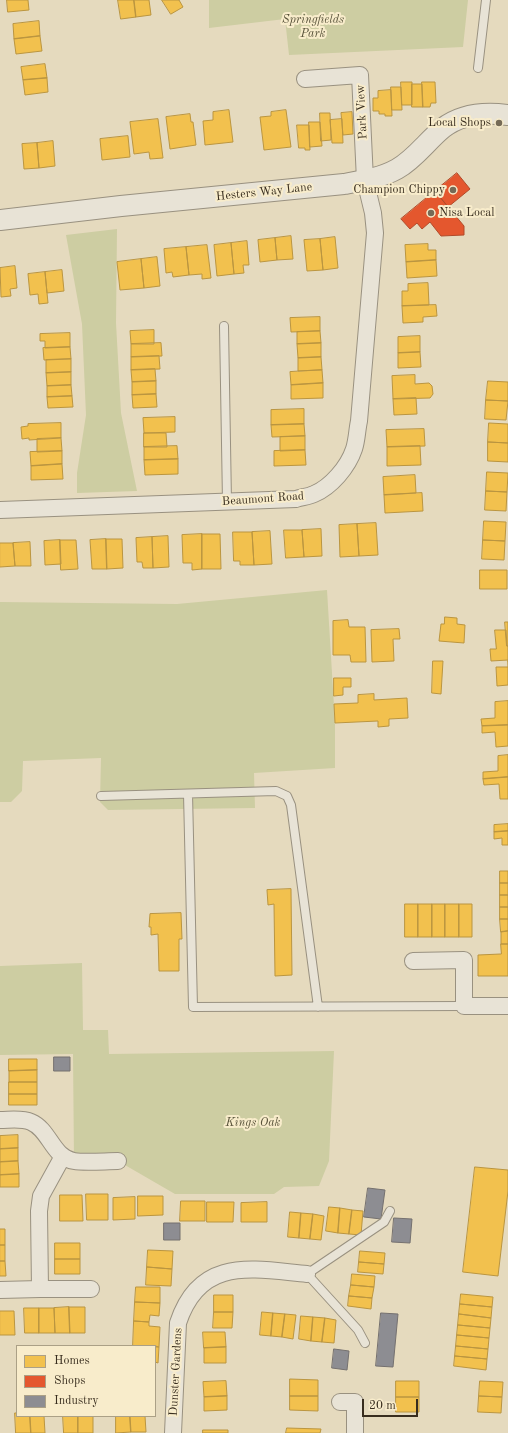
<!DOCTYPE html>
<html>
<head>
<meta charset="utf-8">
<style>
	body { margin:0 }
	#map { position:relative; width:508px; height:1433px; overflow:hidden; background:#e5dabe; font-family:"Old Standard TT",serif }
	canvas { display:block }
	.legend { position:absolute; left:16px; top:1345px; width:140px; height:72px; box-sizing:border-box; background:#f8eccb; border:1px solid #aba086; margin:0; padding:5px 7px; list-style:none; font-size:12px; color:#382d1e }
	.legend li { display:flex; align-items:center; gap:8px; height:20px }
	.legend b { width:20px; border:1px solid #aba086 }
	.scale { position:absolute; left:362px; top:1399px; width:56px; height:18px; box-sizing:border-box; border:2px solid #382d1e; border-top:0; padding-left:5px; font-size:12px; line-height:14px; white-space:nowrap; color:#382d1e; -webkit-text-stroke:3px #f8eccb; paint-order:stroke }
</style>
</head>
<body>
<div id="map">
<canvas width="508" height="1433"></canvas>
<ul class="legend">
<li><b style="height:11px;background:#f2c14e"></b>Homes</li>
<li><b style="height:11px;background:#e4572e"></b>Shops</li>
<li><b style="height:11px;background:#8d8d92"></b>Industry</li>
</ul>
<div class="scale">20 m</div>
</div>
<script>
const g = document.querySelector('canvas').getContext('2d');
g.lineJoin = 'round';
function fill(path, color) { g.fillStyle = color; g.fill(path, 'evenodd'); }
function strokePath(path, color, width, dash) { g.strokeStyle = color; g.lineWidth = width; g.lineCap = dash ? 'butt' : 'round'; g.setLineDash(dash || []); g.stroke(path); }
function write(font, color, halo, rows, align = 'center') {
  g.font = font + ' "Old Standard TT",serif'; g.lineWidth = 4; g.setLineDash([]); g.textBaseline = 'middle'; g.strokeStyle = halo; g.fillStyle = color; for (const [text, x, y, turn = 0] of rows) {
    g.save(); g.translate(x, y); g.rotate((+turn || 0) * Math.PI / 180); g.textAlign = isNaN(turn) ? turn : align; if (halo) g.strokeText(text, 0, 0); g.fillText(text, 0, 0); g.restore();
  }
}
fill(new Path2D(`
	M 209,0 L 468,0 L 463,47 L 289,55 L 285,19 L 209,28 Z
	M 117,229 L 116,323 L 121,413 L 137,491 L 77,493 L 77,473 L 86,415 L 82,324 L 66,235 Z
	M 327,590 L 335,723 L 335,768 L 254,773 L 255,808 L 108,810 L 100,802 L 101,758 L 23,761 L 22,791 L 11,802 L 0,802 L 0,602 L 177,604 Z
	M 82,963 L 83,1030 L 108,1030 L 109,1054 L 334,1051 L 329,1161 L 319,1186 L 284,1187 L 274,1194 L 175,1194 L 118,1161 L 74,1161 L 73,1054 L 0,1055 L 0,966 Z`), '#cdcda2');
const homes = new Path2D(`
	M 7,0 L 28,0 L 29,10 L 8,12 Z
	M 118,0 L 134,0 L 136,17 L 121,19 Z
	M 134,0 L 149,0 L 151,15 L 136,17 Z
	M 162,0 L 179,0 L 183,7 L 171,14 Z
	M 39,21 L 40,36 L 14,39 L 13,24 Z
	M 40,36 L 42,51 L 16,54 L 14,39 Z
	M 45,64 L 47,78 L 23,80 L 21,67 Z
	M 47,78 L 48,92 L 25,95 L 23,80 Z
	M 401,82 L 412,82 L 412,105 L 402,105 Z
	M 422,82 L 435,82 L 436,103 L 431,103 L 430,107 L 423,107 Z
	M 412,84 L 422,84 L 423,107 L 412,107 Z
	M 391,87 L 401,87 L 402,110 L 392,110 Z
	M 391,90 L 392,116 L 385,116 L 385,114 L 379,114 L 379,111 L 373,111 L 373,98 L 378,98 L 378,91 Z
	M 229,110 L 233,142 L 205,145 L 203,121 L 213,120 L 213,112 Z
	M 286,110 L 291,147 L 264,150 L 260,117 L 271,116 L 271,112 Z
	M 352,112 L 353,134 L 343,135 L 341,113 Z
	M 320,113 L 330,113 L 331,140 L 321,141 Z
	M 190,114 L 191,122 L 193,122 L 196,145 L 170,149 L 166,117 Z
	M 158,119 L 163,158 L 150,159 L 149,152 L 134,154 L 130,122 Z
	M 342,119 L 343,143 L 332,143 L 330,120 Z
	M 309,122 L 320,122 L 322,146 L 310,147 Z
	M 297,125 L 309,125 L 310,150 L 305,150 L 305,148 L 299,148 Z
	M 128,136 L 130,157 L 102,160 L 100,139 Z
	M 53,141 L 55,166 L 39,168 L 37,143 Z
	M 37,143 L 39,168 L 24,169 L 22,144 Z
	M 291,236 L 293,259 L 277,260 L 275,238 Z
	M 335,237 L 338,268 L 323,270 L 320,239 Z
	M 275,238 L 277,260 L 260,262 L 258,240 Z
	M 320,239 L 323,270 L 307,271 L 304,240 Z
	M 247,241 L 249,265 L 243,265 L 244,273 L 234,274 L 231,243 Z
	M 231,243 L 234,274 L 217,276 L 214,245 Z
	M 428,244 L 428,250 L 436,250 L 436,260 L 406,262 L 405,245 Z
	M 207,245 L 211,278 L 202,279 L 202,274 L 189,275 L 186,247 Z
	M 186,247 L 189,275 L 173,277 L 172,272 L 166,273 L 164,249 Z
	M 157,257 L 160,286 L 144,288 L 141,259 Z
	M 141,259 L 144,288 L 120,290 L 117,262 Z
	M 436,260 L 437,276 L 407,278 L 406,262 Z
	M 15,266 L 17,288 L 10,289 L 11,296 L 1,297 L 0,268 Z
	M 62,270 L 64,291 L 47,293 L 45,272 Z
	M 45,272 L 48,303 L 39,304 L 38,294 L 30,295 L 28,274 Z
	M 428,283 L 429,305 L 402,306 L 402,291 L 408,291 L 408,284 Z
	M 436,305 L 437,316 L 423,317 L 423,322 L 403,323 L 402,306 Z
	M 320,317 L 320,331 L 291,332 L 290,318 Z
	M 154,330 L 154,344 L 131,344 L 130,331 Z
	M 320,331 L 321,343 L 297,344 L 297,332 Z
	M 70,333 L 70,347 L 45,348 L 45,341 L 40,341 L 40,334 Z
	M 420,336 L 420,352 L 398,353 L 398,337 Z
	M 161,343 L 162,356 L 131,357 L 131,344 Z
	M 321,343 L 321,357 L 298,358 L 297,344 Z
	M 70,347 L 71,359 L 44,360 L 43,348 Z
	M 420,352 L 421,367 L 398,368 L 398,353 Z
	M 159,356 L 160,369 L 131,370 L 131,357 Z
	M 321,357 L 322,370 L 298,371 L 298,358 Z
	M 71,359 L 71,372 L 46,373 L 46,360 Z
	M 155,369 L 156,381 L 132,382 L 131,370 Z
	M 322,370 L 323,383 L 291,385 L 290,372 Z
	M 71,372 L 71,385 L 47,386 L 46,373 Z
	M 415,375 L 415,384 L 429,383 L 432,386 L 433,394 L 430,398 L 393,399 L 392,376 Z
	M 156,381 L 156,394 L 132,395 L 132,382 Z
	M 488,381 L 508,382 L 508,401 L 486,400 Z
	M 323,383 L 323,398 L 291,399 L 291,385 Z
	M 71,385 L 72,396 L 47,397 L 47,386 Z
	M 156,394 L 157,407 L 133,408 L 132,395 Z
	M 72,396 L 73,407 L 48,408 L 47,397 Z
	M 416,398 L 417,414 L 394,415 L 393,399 Z
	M 486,400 L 508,401 L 506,420 L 485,419 Z
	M 304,409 L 304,424 L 271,425 L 271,410 Z
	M 175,417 L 175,432 L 144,433 L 143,418 Z
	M 61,423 L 61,438 L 29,440 L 29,438 L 22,439 L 21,427 L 28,426 L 28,424 Z
	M 489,423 L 508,424 L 508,443 L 488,442 Z
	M 304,424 L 305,436 L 272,437 L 271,425 Z
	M 424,429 L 425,446 L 387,447 L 386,430 Z
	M 144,433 L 166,433 L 167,447 L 144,447 Z
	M 305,436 L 305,450 L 280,451 L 280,437 Z
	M 61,438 L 62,451 L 37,452 L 37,439 Z
	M 488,442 L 508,443 L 508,462 L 488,461 Z
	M 177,446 L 178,459 L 144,460 L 144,447 Z
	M 420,446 L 421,465 L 387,466 L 387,447 Z
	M 305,450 L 306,465 L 274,466 L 274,451 Z
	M 62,451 L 62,464 L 31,466 L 30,452 Z
	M 178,459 L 178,474 L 145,475 L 144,460 Z
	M 62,464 L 63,479 L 31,480 L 31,466 Z
	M 487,472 L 508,473 L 507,492 L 486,491 Z
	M 415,475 L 416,493 L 384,495 L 383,477 Z
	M 486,491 L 507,492 L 506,511 L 485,510 Z
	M 422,493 L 423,511 L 385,513 L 384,495 Z
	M 484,521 L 506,522 L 505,541 L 483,540 Z
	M 376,523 L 378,555 L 359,556 L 357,524 Z
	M 357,524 L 359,556 L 340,557 L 339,525 Z
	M 321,529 L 322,556 L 304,557 L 302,530 Z
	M 284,530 L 302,530 L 304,557 L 286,558 Z
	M 270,531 L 272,564 L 254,565 L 252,532 Z
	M 233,532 L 252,532 L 254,565 L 240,565 L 240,561 L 234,561 Z
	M 202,534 L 220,534 L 221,569 L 202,569 Z
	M 202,534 L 202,569 L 192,570 L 192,563 L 183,563 L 182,535 Z
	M 168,536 L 169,567 L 153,568 L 152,537 Z
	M 152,537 L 153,568 L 143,568 L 142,562 L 137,562 L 136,538 Z
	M 106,539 L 122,539 L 123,568 L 107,569 Z
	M 106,539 L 107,569 L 92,569 L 90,540 Z
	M 60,540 L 61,564 L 45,565 L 44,541 Z
	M 60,540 L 76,540 L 78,569 L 61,570 Z
	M 483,540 L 505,541 L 504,560 L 482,559 Z
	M 30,542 L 31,566 L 15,566 L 13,543 Z
	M 0,543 L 13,543 L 15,566 L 0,567 Z
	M 480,570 L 507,570 L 507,589 L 480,589 Z
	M 445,617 L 457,618 L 457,624 L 465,625 L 464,643 L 439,641 L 441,624 L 444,624 Z
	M 348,620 L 349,627 L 365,627 L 366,662 L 351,662 L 350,655 L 333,655 L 333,621 Z
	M 505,622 L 508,622 L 508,646 L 507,646 Z
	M 399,629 L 400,639 L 393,639 L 394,661 L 372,662 L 371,630 Z
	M 495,630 L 506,630 L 507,646 L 508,646 L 508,662 L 508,660 L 491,661 L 490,649 L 496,649 Z
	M 433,661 L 443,661 L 441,694 L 432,693 Z
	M 508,662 L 508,685 L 497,686 L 496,667 L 508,667 Z
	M 334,678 L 351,678 L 351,687 L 343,687 L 343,695 L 334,696 Z
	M 374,694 L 374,700 L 407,698 L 408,718 L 389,719 L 389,726 L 378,727 L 378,721 L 335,723 L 334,704 L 358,703 L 358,695 Z
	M 508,701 L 508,725 L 482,726 L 481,719 L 495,718 L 495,702 Z
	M 508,725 L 508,746 L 496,747 L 495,732 L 482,733 L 482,726 Z
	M 508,755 L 508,777 L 483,779 L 483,772 L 498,771 L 498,756 Z
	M 508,777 L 508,799 L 500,799 L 499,784 L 484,785 L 483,779 Z
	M 508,824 L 508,831 L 494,832 L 494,825 Z
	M 508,831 L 508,845 L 502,845 L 502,838 L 494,839 L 494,832 Z
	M 500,871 L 508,871 L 508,883 L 500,883 Z
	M 500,883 L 508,883 L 508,895 L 500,895 Z
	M 291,889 L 292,975 L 275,976 L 274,904 L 268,905 L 267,890 Z
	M 500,895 L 508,895 L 508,907 L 500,907 Z
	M 405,904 L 418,904 L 418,937 L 405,937 Z
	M 418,904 L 432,904 L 432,937 L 418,937 Z
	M 432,904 L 445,904 L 445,937 L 432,937 Z
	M 445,904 L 459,904 L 459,937 L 445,937 Z
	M 459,904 L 472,904 L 472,937 L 459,937 Z
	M 500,907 L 508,907 L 508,919 L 500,919 Z
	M 181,913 L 182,939 L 179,939 L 179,971 L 159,971 L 158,934 L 151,935 L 151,927 L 149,927 L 150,914 Z
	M 500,919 L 508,919 L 508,931 L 501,932 Z
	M 508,931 L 508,944 L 501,944 L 501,932 Z
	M 501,944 L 508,944 L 508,976 L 478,976 L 478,955 L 501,954 Z
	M 9,1059 L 37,1059 L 37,1070 L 9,1071 Z
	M 37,1070 L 37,1082 L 9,1082 L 9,1071 Z
	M 9,1082 L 37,1082 L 37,1094 L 9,1094 Z
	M 9,1094 L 37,1094 L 37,1105 L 9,1105 Z
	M 18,1135 L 18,1148 L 0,1149 L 0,1136 Z
	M 18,1148 L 18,1161 L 0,1162 L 0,1149 Z
	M 18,1161 L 19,1174 L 0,1175 L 0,1162 Z
	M 475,1167 L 508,1170 L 508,1191 L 498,1276 L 463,1272 Z
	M 19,1174 L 19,1187 L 0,1187 L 0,1175 Z
	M 86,1194 L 108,1194 L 108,1220 L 87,1220 Z
	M 60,1195 L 82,1195 L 83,1221 L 60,1221 Z
	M 138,1196 L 163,1196 L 163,1215 L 138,1216 Z
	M 135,1197 L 135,1219 L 113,1220 L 113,1198 Z
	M 181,1201 L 205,1201 L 205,1221 L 180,1221 Z
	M 207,1202 L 234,1202 L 233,1222 L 207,1222 Z
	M 267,1202 L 267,1222 L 241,1222 L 241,1203 Z
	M 329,1207 L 340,1208 L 338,1233 L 326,1231 Z
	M 340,1208 L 352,1210 L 349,1234 L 338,1233 Z
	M 352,1210 L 363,1211 L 361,1235 L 349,1234 Z
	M 290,1212 L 301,1213 L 299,1238 L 288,1237 Z
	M 301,1213 L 313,1214 L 310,1239 L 299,1238 Z
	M 313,1214 L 324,1216 L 321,1240 L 310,1239 Z
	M 0,1229 L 5,1229 L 5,1245 L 0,1245 Z
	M 55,1243 L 80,1243 L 80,1259 L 55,1259 Z
	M 0,1245 L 5,1245 L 5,1261 L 0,1261 Z
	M 148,1250 L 173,1251 L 172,1269 L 147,1267 Z
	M 360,1251 L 385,1253 L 384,1264 L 359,1262 Z
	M 55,1259 L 80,1259 L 80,1274 L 55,1274 Z
	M 0,1261 L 5,1261 L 6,1276 L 0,1276 Z
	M 359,1262 L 384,1264 L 383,1274 L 358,1272 Z
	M 147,1267 L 172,1269 L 171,1286 L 146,1285 Z
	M 352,1274 L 375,1276 L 374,1287 L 351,1285 Z
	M 351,1285 L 374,1287 L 372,1298 L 349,1296 Z
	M 136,1287 L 160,1287 L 160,1303 L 135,1302 Z
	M 461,1294 L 493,1297 L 492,1307 L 460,1304 Z
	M 214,1295 L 233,1295 L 233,1312 L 214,1312 Z
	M 349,1296 L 372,1298 L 371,1309 L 348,1306 Z
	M 135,1302 L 160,1303 L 159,1316 L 150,1315 L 149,1322 L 134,1321 Z
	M 460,1304 L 492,1307 L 491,1318 L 459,1314 Z
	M 69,1307 L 85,1307 L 85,1333 L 70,1333 Z
	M 69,1307 L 70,1333 L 55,1333 L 54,1308 Z
	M 24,1308 L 39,1308 L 39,1333 L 25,1333 Z
	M 39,1308 L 54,1308 L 55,1333 L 39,1333 Z
	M 0,1311 L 14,1311 L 15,1335 L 0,1335 Z
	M 214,1312 L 233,1312 L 232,1328 L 213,1328 Z
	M 262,1312 L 273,1313 L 271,1336 L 260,1335 Z
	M 273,1313 L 285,1314 L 282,1337 L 271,1336 Z
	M 285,1314 L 296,1315 L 293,1339 L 282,1337 Z
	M 459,1314 L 491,1318 L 490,1328 L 458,1325 Z
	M 301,1316 L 313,1317 L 311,1341 L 299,1339 Z
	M 313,1317 L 325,1318 L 322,1342 L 311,1341 Z
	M 325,1318 L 336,1320 L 334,1343 L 322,1342 Z
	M 134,1321 L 149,1322 L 149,1326 L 160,1327 L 159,1347 L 133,1346 Z
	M 458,1325 L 490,1328 L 489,1338 L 457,1335 Z
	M 203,1332 L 225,1332 L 226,1347 L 204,1348 Z
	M 457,1335 L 489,1338 L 488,1349 L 456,1346 Z
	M 155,1346 L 159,1347 L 158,1363 L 155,1362 Z
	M 456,1346 L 488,1349 L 487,1359 L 455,1356 Z
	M 226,1347 L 226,1363 L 204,1363 L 204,1348 Z
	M 455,1356 L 487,1359 L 486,1370 L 454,1366 Z
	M 290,1379 L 318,1380 L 318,1396 L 290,1396 Z
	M 226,1381 L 227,1396 L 204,1397 L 203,1382 Z
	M 396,1381 L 419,1381 L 419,1397 L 396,1397 Z
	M 480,1381 L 503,1382 L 502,1397 L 479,1396 Z
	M 227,1396 L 227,1410 L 204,1411 L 204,1397 Z
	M 290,1396 L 318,1396 L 318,1411 L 290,1410 Z
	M 479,1396 L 502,1397 L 501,1413 L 478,1412 Z
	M 396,1397 L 419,1397 L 419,1412 L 396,1412 Z
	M 15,1413 L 17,1413 L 17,1416 L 30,1416 L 31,1433 L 16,1433 Z
	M 30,1416 L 44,1416 L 45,1433 L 31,1433 Z
	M 63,1416 L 78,1416 L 78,1433 L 64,1433 Z
	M 78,1416 L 93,1416 L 93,1433 L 78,1433 Z
	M 116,1416 L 130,1416 L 131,1432 L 116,1433 Z
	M 130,1416 L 145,1416 L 146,1432 L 131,1432 Z
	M 287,1428 L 321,1429 L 320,1433 L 286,1433 Z
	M 203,1430 L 228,1430 L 228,1433 L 203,1433 Z`);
fill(homes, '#f2c14e');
strokePath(homes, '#ba9540', 1);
const shops = new Path2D(`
	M 457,173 L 470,189 L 448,207 L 435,191 Z
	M 435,191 L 464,226 L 464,235 L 441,236 L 430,222 L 422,229 L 417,223 L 410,229 L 401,219 Z`);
fill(shops, '#e4572e');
strokePath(shops, '#b04a29', 1);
const industry = new Path2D(`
	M 54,1057 L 70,1057 L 70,1071 L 54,1071 Z
	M 368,1188 L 385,1190 L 381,1219 L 364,1217 Z
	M 394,1218 L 412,1219 L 410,1243 L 392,1242 Z
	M 164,1223 L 180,1223 L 180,1240 L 164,1240 Z
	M 381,1313 L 398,1314 L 393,1367 L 376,1366 Z
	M 334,1349 L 349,1351 L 347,1370 L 332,1368 Z`);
fill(industry, '#8d8d92');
strokePath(industry, '#74706f', 1);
const service = new Path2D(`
	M 478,68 L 486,0
	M 224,326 L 227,502
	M 188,794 L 193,1007 L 464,1006
	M 101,796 L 276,791 L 287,796 L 291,805 L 318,1007
	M 365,1343 L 358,1330 L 307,1274 L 384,1222 L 390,1211`);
const minor = new Path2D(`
	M 0,510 L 296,499 C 301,497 308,497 314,494 C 331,487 348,467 354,449 C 357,440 357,430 359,421 L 375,233 L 373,213 L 365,180 L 360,75 L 305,79
	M 413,961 L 464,960 L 464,1006 L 508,1006
	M 0,1120 C 10,1120 22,1118 31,1122 C 50,1130 52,1157 74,1161 C 85,1163 106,1161 118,1161
	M 63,1156 L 41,1196 L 39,1211 L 40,1289 L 91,1289
	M 0,1290 L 40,1289
	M 340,1402 L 355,1402 L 355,1433
	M 173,1433 L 178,1323 C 200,1256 252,1269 307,1274`);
const tertiary = new Path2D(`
	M 0,220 L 121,206 L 344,184 C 361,181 381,178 397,169 C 415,159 427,141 443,128 C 461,114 486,112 508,115`);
strokePath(service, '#999180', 10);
strokePath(minor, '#999180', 18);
strokePath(tertiary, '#999180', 22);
strokePath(service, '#e8e3d6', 8);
strokePath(minor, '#e8e3d6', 16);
strokePath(tertiary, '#e8e3d6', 20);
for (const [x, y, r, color] of [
	[499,123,4,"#756a56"],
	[453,190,4,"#756a56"],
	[431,213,4,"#756a56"]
]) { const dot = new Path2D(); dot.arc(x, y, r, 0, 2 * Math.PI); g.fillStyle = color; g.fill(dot); strokePath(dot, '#f8eccb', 1.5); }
write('italic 12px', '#58523a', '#f8eccb', [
	["Springfields",313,20],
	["Park",313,34],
	["Kings Oak",253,1123]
]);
write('12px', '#382d1e', '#f8eccb', [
	["Park View",362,112,-93],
	["Hesters Way Lane",264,192,-6],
	["Beaumont Road",263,499,-4],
	["Dunster Gardens",176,1372,-87]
]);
write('12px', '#382d1e', '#f8eccb', [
	["Local Shops",491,123],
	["Champion Chippy",445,190],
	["Nisa Local",439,213,"left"]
], 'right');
</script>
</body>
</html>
